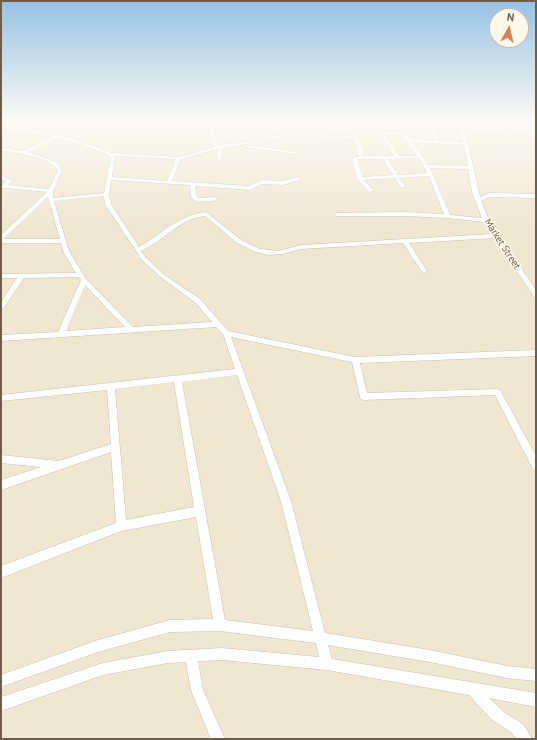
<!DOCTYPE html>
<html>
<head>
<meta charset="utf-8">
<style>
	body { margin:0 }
	#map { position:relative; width:537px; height:740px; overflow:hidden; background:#f9f4e4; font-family:"PT Sans",sans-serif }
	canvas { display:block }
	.frame { position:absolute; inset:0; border:2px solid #6f5d4c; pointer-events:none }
	.north { position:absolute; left:489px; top:8px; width:40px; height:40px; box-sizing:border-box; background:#fdf8e9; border:1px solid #c4baaa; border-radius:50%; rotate:8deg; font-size:11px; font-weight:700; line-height:16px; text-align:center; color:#6f5d4c }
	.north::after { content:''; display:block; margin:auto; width:14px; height:18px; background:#d68456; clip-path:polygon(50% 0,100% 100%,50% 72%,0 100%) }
</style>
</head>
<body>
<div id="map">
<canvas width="537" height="740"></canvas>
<div class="frame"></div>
<div class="north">N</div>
</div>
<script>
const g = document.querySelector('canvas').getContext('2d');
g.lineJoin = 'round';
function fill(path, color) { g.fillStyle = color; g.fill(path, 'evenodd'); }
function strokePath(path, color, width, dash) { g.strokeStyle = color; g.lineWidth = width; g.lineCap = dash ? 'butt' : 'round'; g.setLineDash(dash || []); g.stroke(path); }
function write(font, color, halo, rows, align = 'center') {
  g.font = font + ' "PT Sans",sans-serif'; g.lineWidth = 3.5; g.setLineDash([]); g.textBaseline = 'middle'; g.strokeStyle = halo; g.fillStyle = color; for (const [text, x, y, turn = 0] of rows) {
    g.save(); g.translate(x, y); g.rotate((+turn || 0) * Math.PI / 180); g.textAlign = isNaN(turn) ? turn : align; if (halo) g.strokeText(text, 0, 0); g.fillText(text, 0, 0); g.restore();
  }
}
fill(new Path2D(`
	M 1,121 L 536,121 L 536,739 L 1,739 Z`), '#f0e7d3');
const minor = new Path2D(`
	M 86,121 L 91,121 L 62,136 L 86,143 L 112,153 L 179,157 L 214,147 L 207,121 L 211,121 L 218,145 L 253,141 L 260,137 L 290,135 L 353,136 L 353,133 L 355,132 L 357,134 L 379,133 L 378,130 L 380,129 L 384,132 L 400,132 L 396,126 L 245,126 L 245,125 L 247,124 L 394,124 L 393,122 L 395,121 L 410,139 L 434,140 L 427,121 L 431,121 L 438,141 L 463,142 L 458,121 L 462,121 L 465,126 L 526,130 L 525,121 L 529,121 L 530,130 L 536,131 L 536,133 L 465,129 L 480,197 L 489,193 L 536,194 L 536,198 L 490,197 L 481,201 L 489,220 L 536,290 L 536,297 L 534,297 L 495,238 L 409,243 L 427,271 L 424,273 L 422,272 L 403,243 L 301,249 L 282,254 L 268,255 L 256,252 L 237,243 L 205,216 C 186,218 175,229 161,239 C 154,244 148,247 141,251 L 146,258 L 166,276 L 200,299 L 228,331 L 355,357 L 536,350 L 536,356 L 360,363 L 367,393 L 497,389 L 500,390 L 536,456 L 536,470 L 533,469 L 495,395 L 364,400 L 361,399 L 360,397 L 352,362 L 231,337 L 291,501 L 325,633 L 430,650 L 507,666 L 536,669 L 536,681 L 507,678 L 430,662 L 328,645 L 332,659 L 536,693 L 536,707 L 489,698 L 504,712 L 524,725 L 532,739 L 517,739 L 511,732 L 491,719 L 469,695 L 327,670 L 222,660 L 198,661 L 203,690 L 225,739 L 211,739 L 191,690 L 186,662 L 168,663 L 103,675 L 1,711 L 1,697 L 103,663 L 168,651 L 222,648 L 319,657 L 316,643 L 220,631 L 170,632 L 98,652 L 1,687 L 1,675 L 98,640 L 170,620 L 213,619 L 196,517 L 121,531 L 1,578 L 1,566 L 116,523 L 111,452 L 1,490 L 1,480 L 41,467 L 1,463 L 1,455 L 59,461 L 111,444 L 107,390 L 1,401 L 1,395 L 235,369 L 223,334 L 216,327 L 1,341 L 1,335 L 58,332 L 81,280 L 79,277 L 24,278 L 3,309 L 1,309 L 1,302 L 17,278 L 1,278 L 1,274 L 76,273 L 63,251 L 61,243 L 1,243 L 1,235 L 47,192 L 5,188 L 1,189 L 1,186 L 6,181 L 1,179 L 1,175 L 11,180 L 12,181 L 8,185 L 49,189 L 58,170 C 49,157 16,153 1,150 L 1,148 L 23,151 L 53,137 L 29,132 L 1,129 L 1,127 L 29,129 L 57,135 ZM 402,134 L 417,156 L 399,156 L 385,135 ZM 381,135 L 394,156 L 364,156 L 358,136 ZM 290,137 L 354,138 L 359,157 L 354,157 L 352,160 L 357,179 L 369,192 L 374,191 L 364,180 L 395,178 L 400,187 L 402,188 L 405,186 L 399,178 L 429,176 L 444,214 L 405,212 L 337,213 L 335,214 L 335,216 L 405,216 L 448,218 L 484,222 L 493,234 L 301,245 L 279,251 L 260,249 L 241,240 L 206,212 C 178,215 162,234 139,247 L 111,204 L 109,194 L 111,180 L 190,185 L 191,197 L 197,202 L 214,201 L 217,199 L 214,197 L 198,198 L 197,197 L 195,186 L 250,190 L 262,184 L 283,185 L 299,180 L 300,179 L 297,177 L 283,181 L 261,180 L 249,186 L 172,181 L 181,159 L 218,149 L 217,159 L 219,160 L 221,159 L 222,148 L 254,143 L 261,139 ZM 58,138 L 83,145 L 109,155 L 111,157 L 104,193 L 53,198 L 53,192 L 62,170 L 58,163 L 29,152 ZM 412,142 L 464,145 L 468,166 L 428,165 ZM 114,156 L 176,159 L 167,181 L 112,177 L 115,157 ZM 419,158 L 427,173 L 398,175 L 388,159 ZM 357,159 L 383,159 L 393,175 L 362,177 ZM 430,168 L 468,169 L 472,192 L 482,218 L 450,215 ZM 104,196 L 105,204 L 142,260 L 162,278 L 196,303 L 212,322 L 133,327 L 86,279 L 69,251 L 54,201 ZM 48,197 L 60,239 L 3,239 ZM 85,285 L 125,327 L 66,331 ZM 237,375 L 281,501 L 313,631 L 225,620 L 182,382 ZM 174,382 L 194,507 L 126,520 L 115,389 Z
	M 247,145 L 297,152 L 299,153 L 297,154 L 245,147 L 245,145 Z`);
strokePath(minor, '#ccbfae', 1);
fill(minor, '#fff');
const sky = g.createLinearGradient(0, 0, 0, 224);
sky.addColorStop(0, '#96c2e5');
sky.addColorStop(0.54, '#fcfaf3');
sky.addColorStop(1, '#fcfaf300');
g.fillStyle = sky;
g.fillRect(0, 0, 537, 224);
write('10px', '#6f5d4c', '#fdf8e9', [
	["Market Street",502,244,57]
]);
</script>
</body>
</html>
